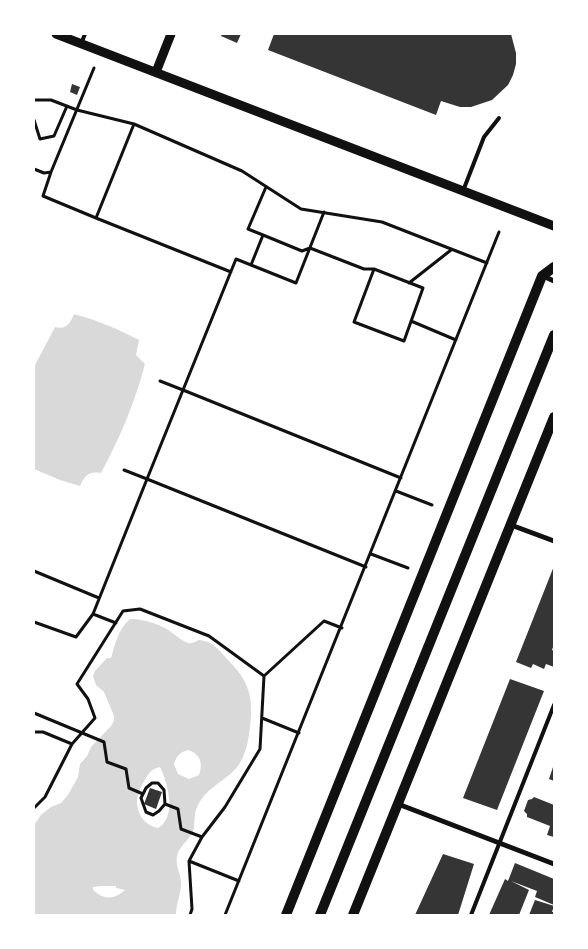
<!DOCTYPE html>
<html>
<head>
<meta charset="utf-8">
<style>
	body { margin:0 }
	#map { position:relative; width:588px; height:949px; overflow:hidden; background:#fff; font-family:Karla,sans-serif }
	canvas { display:block }
	.frame { position:absolute; inset:0; border:35px solid #fff; pointer-events:none }
</style>
</head>
<body>
<div id="map">
<canvas width="588" height="949"></canvas>
<div class="frame"></div>
</div>
<script>
const g = document.querySelector('canvas').getContext('2d');
g.lineJoin = 'round';
function fill(path, color) { g.fillStyle = color; g.fill(path, 'evenodd'); }
function strokePath(path, color, width, dash) { g.strokeStyle = color; g.lineWidth = width; g.lineCap = dash ? 'butt' : 'round'; g.setLineDash(dash || []); g.stroke(path); }
fill(new Path2D(`
	M 74,314 C 97,320 118,329 139,340 L 136,355 L 145,364 C 135,402 120,438 101,473 C 89,471 85,475 80,486 L 60,480 L 34,469 L 34,367 L 55,327 C 66,330 70,324 74,314 Z
	M 130,619 C 140,618 164,625 171,632 C 176,635 182,641 188,643 C 193,644 196,641 199,640 C 203,641 207,641 210,643 C 217,646 224,656 229,661 C 252,684 254,703 249,734 C 248,744 244,758 238,766 C 226,781 207,787 198,805 C 194,813 195,819 194,827 C 193,838 180,844 177,856 C 175,867 182,875 181,886 C 180,896 176,905 176,915 L 34,915 L 34,825 L 41,815 L 51,807 L 61,803 L 68,795 L 78,777 L 80,764 L 87,756 L 91,747 L 111,726 L 114,721 L 114,716 L 104,692 L 96,685 L 93,676 L 95,671 L 107,658 L 111,658 C 115,645 118,629 130,619 ZM 189,750 C 201,755 203,764 199,775 L 189,779 L 178,774 L 174,764 C 177,755 180,752 189,750 ZM 160,767 C 168,784 177,817 158,828 C 144,825 136,813 137,798 C 138,792 141,788 143,783 C 148,775 150,769 160,767 ZM 101,886 L 116,886 L 116,888 L 125,890 C 114,900 104,900 93,890 L 93,887 Z`), '#d9d9d9');
fill(new Path2D(`
	M 222,34 L 241,34 L 237,43 L 221,36 Z
	M 274,34 L 511,34 L 516,53 L 516,64 L 513,75 L 508,85 L 492,100 L 471,107 L 460,107 L 441,101 L 436,115 L 268,50 Z
	M 72,84 L 80,87 L 77,95 L 70,92 Z
	M 554,566 L 554,644 L 552,650 L 554,651 L 554,667 L 546,664 L 544,669 L 533,664 L 531,668 L 516,662 Z
	M 510,679 L 544,691 L 497,810 L 463,798 Z
	M 554,764 L 554,781 L 549,779 Z
	M 150,788 L 162,792 L 156,809 L 144,804 Z
	M 534,797 L 554,805 L 554,837 L 547,835 L 550,826 L 527,817 L 527,814 L 524,811 L 528,800 L 532,799 Z
	M 443,854 L 474,864 L 458,915 L 415,915 Z
	M 515,863 L 554,879 L 554,905 L 535,897 L 537,891 L 511,881 L 529,890 L 519,915 L 489,915 L 505,879 L 508,881 Z
	M 535,900 L 554,906 L 552,912 L 554,912 L 554,915 L 529,915 Z`), '#353535');
strokePath(new Path2D(`
	M 34,100 L 51,100 L 77,110 L 134,124 L 242,171 L 301,209 L 382,222 L 487,263
	M 34,120 L 40,139 L 54,136 L 67,106
	M 134,124 L 96,218 L 231,272
	M 34,169 L 44,173 L 51,172 L 94,68
	M 51,172 L 43,196 L 96,218
	M 324,212 L 296,283 L 236,259 L 183,390 L 401,478
	M 263,235 L 302,251 L 310,248 L 364,269 L 374,269
	M 251,265 L 263,235 L 248,229 L 266,187
	M 374,269 L 423,288 L 404,341 L 354,322 Z
	M 409,283 L 451,250
	M 411,321 L 456,340
	M 124,470 L 147,479 L 183,390 L 160,381
	M 396,491 L 432,505
	M 371,554 L 408,568
	M 34,571 L 99,598
	M 93,614 L 116,623
	M 34,622 L 76,637 L 93,614 L 147,479 L 366,567
	M 34,713 L 104,742 L 107,762 L 126,769 L 129,788 L 143,794
	M 262,718 L 299,733
	M 34,732 L 43,732 L 72,744
	M 152,783 L 158,783 L 164,790 L 165,804 L 159,811 L 153,815 L 146,812 L 141,798 L 146,788 Z
	M 165,804 L 178,809 L 181,829 L 202,837
	M 34,808 L 45,797 L 72,744 L 95,718 L 88,699 L 77,684 L 123,611 L 140,609 L 209,636 L 264,676
	M 189,861 L 239,881
	M 190,915 L 192,909 L 189,861 L 202,837 L 225,807 L 260,749 L 264,676 L 324,621 L 342,628
	M 225,915 L 499,232`), '#111', 3);
strokePath(new Path2D(`
	M 81,44 L 85,34
	M 463,191 L 484,137 L 499,118
	M 471,915 L 554,705`), '#111', 4);
strokePath(new Path2D(`
	M 543,276 L 554,281
	M 511,525 L 554,541
	M 398,804 L 554,864`), '#111', 5);
strokePath(new Path2D(`
	M 56,34 L 554,226
	M 156,72 L 171,34`), '#111', 9);
strokePath(new Path2D(`
	M 286,915 L 542,276 L 554,267
	M 320,915 L 554,335
	M 353,915 L 554,417`), '#111', 10);
</script>
</body>
</html>
